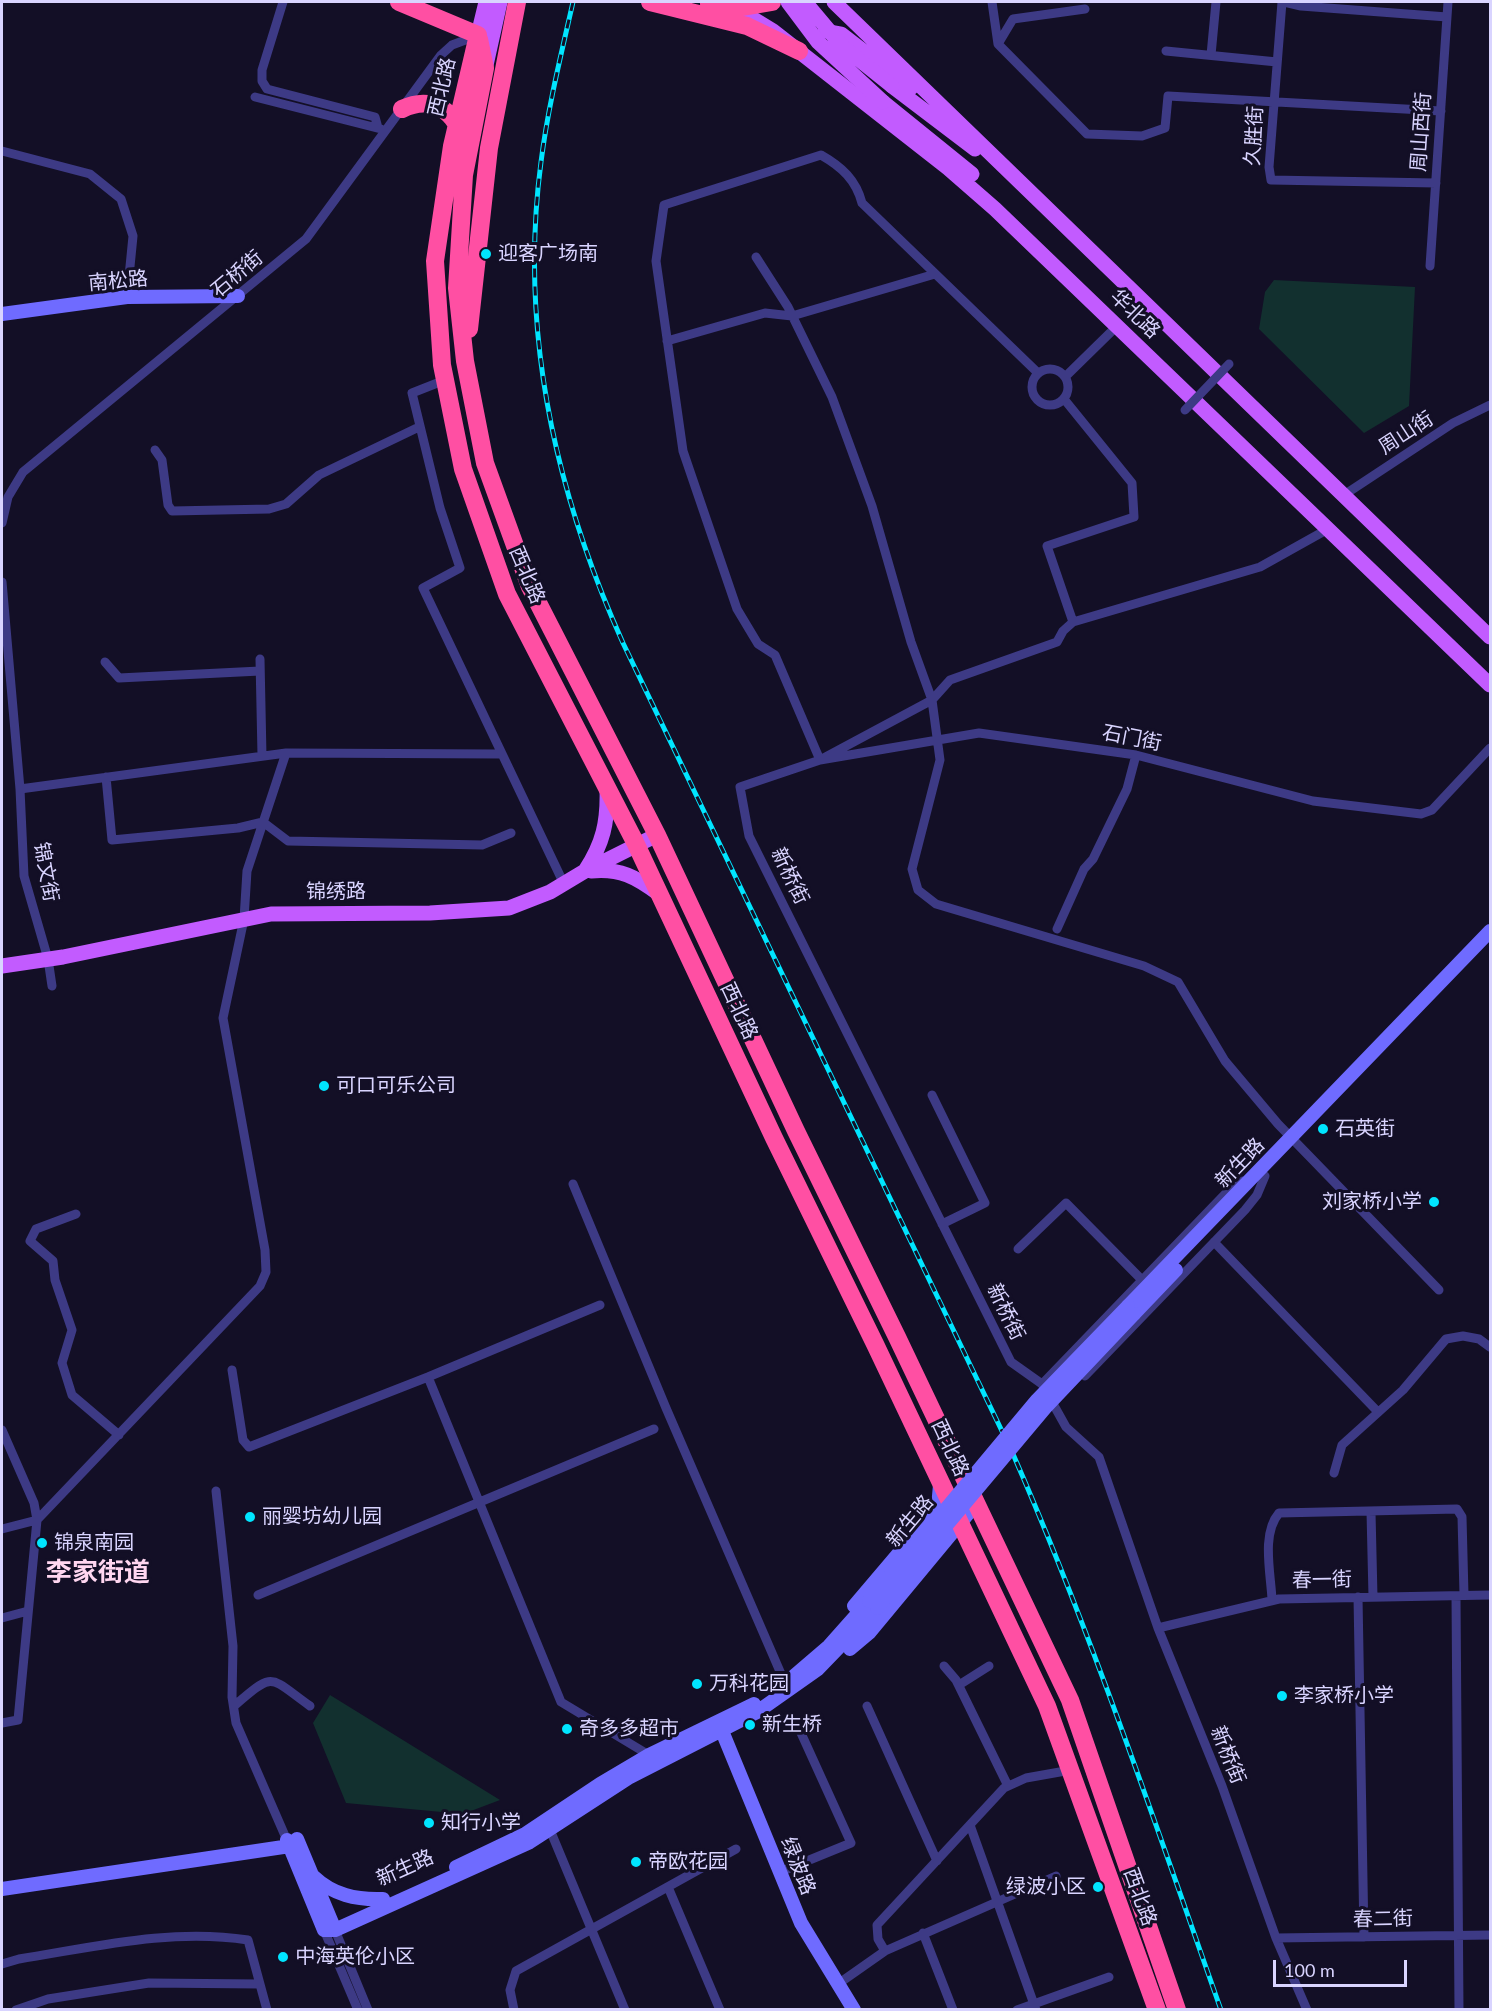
<!DOCTYPE html>
<html>
<head>
<meta charset="utf-8">
<style>
	body { margin:0 }
	#map { position:relative; width:1492px; height:2011px; overflow:hidden; background:#130f26; font-family:Lato,sans-serif }
	canvas { display:block }
	.frame { position:absolute; inset:0; border:3px solid #d9d4ff; pointer-events:none }
	.scale { position:absolute; left:1273px; top:1960px; width:134px; height:27px; box-sizing:border-box; border:3px solid #d9d4ff; border-top:0; padding-left:8px; font-size:18px; line-height:21px; white-space:nowrap; color:#d9d4ff; -webkit-text-stroke:4px #130f26; paint-order:stroke }
</style>
</head>
<body>
<div id="map">
<canvas width="1492" height="2011"></canvas>
<div class="frame"></div>
<div class="scale">100 m</div>
</div>
<script>
const g = document.querySelector('canvas').getContext('2d');
g.lineJoin = 'round';
function fill(path, color) { g.fillStyle = color; g.fill(path, 'evenodd'); }
function strokePath(path, color, width, dash) { g.strokeStyle = color; g.lineWidth = width; g.lineCap = dash ? 'butt' : 'round'; g.setLineDash(dash || []); g.stroke(path); }
function write(font, color, halo, rows, align = 'center') {
  g.font = font + ' Lato,"Noto Sans SC",sans-serif'; g.lineWidth = 6; g.setLineDash([]); g.textBaseline = 'middle'; g.strokeStyle = halo; g.fillStyle = color; for (const [text, x, y, turn = 0] of rows) {
    g.save(); g.translate(x, y); g.rotate((+turn || 0) * Math.PI / 180); g.textAlign = isNaN(turn) ? turn : align; if (halo) g.strokeText(text, 0, 0); g.fillText(text, 0, 0); g.restore();
  }
}
fill(new Path2D(`
	M 1274,280 L 1415,287 L 1409,406 L 1364,433 L 1259,329 L 1265,292 Z
	M 330,1695 L 500,1800 L 463,1814 L 346,1803 L 313,1723 Z`), '#12302f');
strokePath(new Path2D(`
	M 283,2 L 262,70 L 262,81 L 267,89 L 375,117 L 378,128
	M 992,2 L 998,44 L 1087,134 L 1142,136 L 1165,128 L 1168,96 L 1441,111
	M 1282,2 L 1269,167 L 1271,180 L 1436,183
	M 1284,2 L 1301,6 L 1447,17
	M 998,44 L 1013,19 L 1085,9
	M 1166,51 L 1277,62
	M 1211,55 L 1216,2
	M 255,97 L 381,129
	M 2,151 L 90,174 L 121,199 L 133,236 L 127,297
	M 756,257 L 788,307 L 832,397 L 872,506 L 911,642 L 932,700 L 940,760 L 912,869 L 918,890 L 936,904 L 1144,966 L 1178,982 L 1225,1061 L 1278,1124 L 1439,1290
	M 1430,266 L 1448,2
	M 667,341 L 765,313 L 792,316 L 935,274
	M1032 387a18 18 0 1 1 36 0a18 18 0 1 1-36 0Z
	M 1038,373 L 862,203 C 856,180 842,167 821,155 L 664,205 L 656,261 L 683,451 L 737,609 L 758,644 L 775,655 L 820,760 L 932,700 L 950,680 L 1057,642 L 1063,631 L 1073,622 L 1260,567 L 1328,529
	M 1065,377 L 1117,326
	M 445,380 L 412,393 L 440,508 L 460,568 L 423,588 L 564,884
	M 1064,399 L 1132,483 L 1134,517 L 1047,546 L 1073,622
	M 155,450 L 162,460 L 168,505 L 172,511 L 269,509 L 286,504 L 319,475 L 419,427
	M 1344,495 L 1453,423 L 1490,405
	M 2,523 L 8,497 L 23,472 L 306,239 L 441,55 L 452,45 L 476,36
	M 2,582 L 20,789 L 24,876 L 48,959 L 52,986
	M 260,659 L 262,756
	M 105,662 L 119,678 L 260,671
	M 106,777 L 112,840 L 238,828 L 263,822 L 288,841 L 482,845 L 511,833
	M 20,789 L 286,753 L 500,754
	M 1057,929 L 1084,869 L 1093,859 L 1127,789 L 1136,755
	M 932,1095 L 985,1203 L 942,1224
	M 573,1184 L 666,1408 L 785,1683
	M 76,1214 L 36,1229 L 30,1241 L 53,1261 L 55,1280 L 72,1330 L 62,1363 L 72,1395 L 119,1435
	M 1214,1242 L 1378,1412
	M 1018,1249 L 1066,1203 L 1142,1280
	M 232,1370 L 243,1440 L 249,1447 L 428,1377 L 600,1305
	M 1085,1376 L 1245,1210 L 1257,1195 L 1265,1176
	M 428,1377 L 561,1702 L 649,1755
	M 1042,1384 L 1225,1194 L 1242,1181
	M 2,1430 L 34,1503 L 37,1520 L 18,1720 L 2,1723
	M 1334,1473 L 1342,1445 L 1403,1390 L 1446,1339 L 1463,1336 L 1479,1339 L 1490,1347
	M 216,1491 L 233,1646 L 232,1697 L 236,1723 L 286,1838
	M 1371,1512 L 1373,1597
	M 2,1529 L 37,1520 L 260,1286 L 266,1272 L 265,1250 L 223,1018 L 244,919 L 247,871 L 286,753
	M 258,1595 L 654,1429
	M 1456,1596 L 1459,2010
	M 1358,1597 L 1364,1937
	M 1272,1600 C 1271,1574 1261,1534 1279,1513 L 1457,1509 L 1462,1517 L 1464,1595
	M 2,1618 L 28,1611
	M 1158,1628 L 1279,1599 L 1490,1595
	M 944,1666 L 956,1680 L 1008,1786
	M 959,1685 L 989,1666
	M 234,1706 C 275,1671 268,1676 310,1706
	M 867,1706 L 937,1861
	M 548,1825 L 625,2010
	M 970,1825 L 1036,2010
	M 780,1872 L 851,1843 L 796,1722
	M 668,1887 L 720,2010
	M 324,1930 L 358,2010
	M 335,1930 L 368,2010
	M 923,1933 L 953,2010
	M 1276,1938 L 1490,1935
	M 885,1951 L 878,1939 L 877,1925 L 1004,1788 L 1026,1778 L 1071,1770
	M 2,1964 L 19,1959 C 95,1947 171,1928 248,1940 L 267,2010
	M 838,1984 L 885,1951 L 1056,1876
	M 16,2010 L 48,1999 L 149,1983 L 260,1984
	M 514,2010 L 510,1990 L 516,1971 L 736,1849
	M 1017,2010 L 1109,1977
	M 1307,2010 L 1276,1938 L 1222,1786 L 1158,1628 L 1099,1457 L 1066,1427 L 1042,1384 L 1011,1362 L 749,836 L 740,787 L 820,760 L 979,733 L 1136,755 L 1313,801 L 1421,814 L 1432,810 L 1490,748`), '#3d3a85', 9);
strokePath(new Path2D(`
	M 2,314 L 127,297 L 238,296
	M 1128,1306 L 1490,931
	M 1134,1314 L 1176,1270
	M 854,1606 L 938,1507 L 940,1485
	M 850,1649 L 869,1633 L 976,1504
	M 794,1676 L 829,1646 L 869,1601
	M 722,1731 L 801,1923 L 854,2010
	M 297,1839 L 335,1930
	M 287,1840 L 324,1930
	M 456,1867 L 525,1834 L 600,1784 L 649,1755 L 754,1704
	M 313,1876 C 333,1895 356,1900 383,1899
	M 2,1889 L 290,1846 L 297,1839
	M 324,1930 L 335,1930 L 530,1842 L 630,1777 L 757,1712 L 818,1669 L 877,1608`), '#6f6bff', 14);
strokePath(new Path2D(`
	M 834,2 L 1490,637
	M 727,9 L 755,20 L 773,31 L 948,168 L 995,209 L 1490,685
	M 825,31 L 841,34 L 911,88
	M 478,35 L 486,2
	M 486,65 L 500,2
	M 892,86 L 975,149
	M 883,102 L 972,174
	M 585,871 C 603,844 608,822 607,789
	M 591,871 C 620,868 636,877 659,894
	M 2,966 L 63,957 L 271,914 L 430,913 L 509,908 L 550,892 L 585,871 L 657,835`), '#c25bff', 15);
strokePath(new Path2D(`
	M 399,2 L 478,35 L 452,146 L 435,261 L 442,365 L 463,469 L 507,594 L 635,842 L 774,1138 L 875,1344 L 1047,1706 L 1157,2010
	M 650,2 L 747,26 L 799,51
	M 709,4 L 737,8 L 772,2
	M 479,39 L 485,68 L 464,175 L 457,288 L 465,361 L 485,463 L 530,587 L 657,835 L 796,1131 L 897,1337 L 1070,1700 L 1177,2010
	M 402,109 C 423,99 443,103 456,123
	M 469,329 L 489,148 L 517,2`), '#ff4fa3', 18);
const rail = new Path2D(`
	M 573,2 C 561,55 548,107 541,162 C 519,328 555,492 623,643 L 1013,1454 C 1092,1635 1155,1823 1221,2010`);
strokePath(rail, '#00e5ff', 5);
strokePath(rail, '#130f26', 3, [9]);
strokePath(new Path2D(`
	M 1185,410 L 1229,364`), '#3d3a85', 9);
strokePath(new Path2D(`
	M 869,1601 L 1037,1400 L 1128,1306
	M 877,1608 L 1045,1408 L 1134,1314`), '#6f6bff', 14);
strokePath(new Path2D(`
	M 788,2 L 818,42 L 883,102
	M 805,2 L 842,46 L 892,86`), '#c25bff', 15);
for (const [x, y, r, color] of [
	[486,254,6,"#00e5ff"],
	[324,1086,6,"#00e5ff"],
	[1323,1129,6,"#00e5ff"],
	[1434,1202,6,"#00e5ff"],
	[250,1517,6,"#00e5ff"],
	[42,1543,6,"#00e5ff"],
	[697,1684,6,"#00e5ff"],
	[1282,1696,6,"#00e5ff"],
	[750,1725,6,"#00e5ff"],
	[567,1729,6,"#00e5ff"],
	[429,1823,6,"#00e5ff"],
	[636,1862,6,"#00e5ff"],
	[1098,1887,6,"#00e5ff"],
	[283,1957,6,"#00e5ff"]
]) { const dot = new Path2D(); dot.arc(x, y, r, 0, 2 * Math.PI); g.fillStyle = color; g.fill(dot); strokePath(dot, '#130f26', 2); }
write('20px', '#d9d4ff', '#130f26', [
	["西北路",442,87,-77],
	["周山西街",1421,132,-86],
	["久胜街",1254,136,-87],
	["石桥街",237,274,-40],
	["南松路",118,281,-5],
	["华北路",1135,314,44],
	["周山街",1406,433,-33],
	["西北路",527,575,67],
	["石门街",1132,738,11],
	["锦文街",46,872,80],
	["新桥街",790,876,64],
	["锦绣路",336,892],
	["西北路",739,1011,65],
	["新生路",1240,1163,-46],
	["新桥街",1006,1312,64],
	["西北路",950,1448,65],
	["新生路",910,1521,-50],
	["春一街",1322,1580,-1],
	["新桥街",1228,1755,68],
	["绿波路",798,1866,68],
	["新生路",405,1868,-24],
	["西北路",1140,1897,70],
	["春二街",1383,1919,-1]
]);
write('20px', '#d9d4ff', '#130f26', [
	["迎客广场南",498,254],
	["可口可乐公司",336,1086],
	["石英街",1335,1129],
	["刘家桥小学",1422,1202,"right"],
	["丽婴坊幼儿园",262,1517],
	["锦泉南园",54,1543],
	["万科花园",709,1684],
	["李家桥小学",1294,1696],
	["新生桥",762,1725],
	["奇多多超市",579,1729],
	["知行小学",441,1823],
	["帝欧花园",648,1862],
	["绿波小区",1086,1887,"right"],
	["中海英伦小区",295,1957]
], 'left');
write('bold 26px', '#ffd6f0', '#130f26', [
	["李家街道",98,1573]
]);
</script>
</body>
</html>
